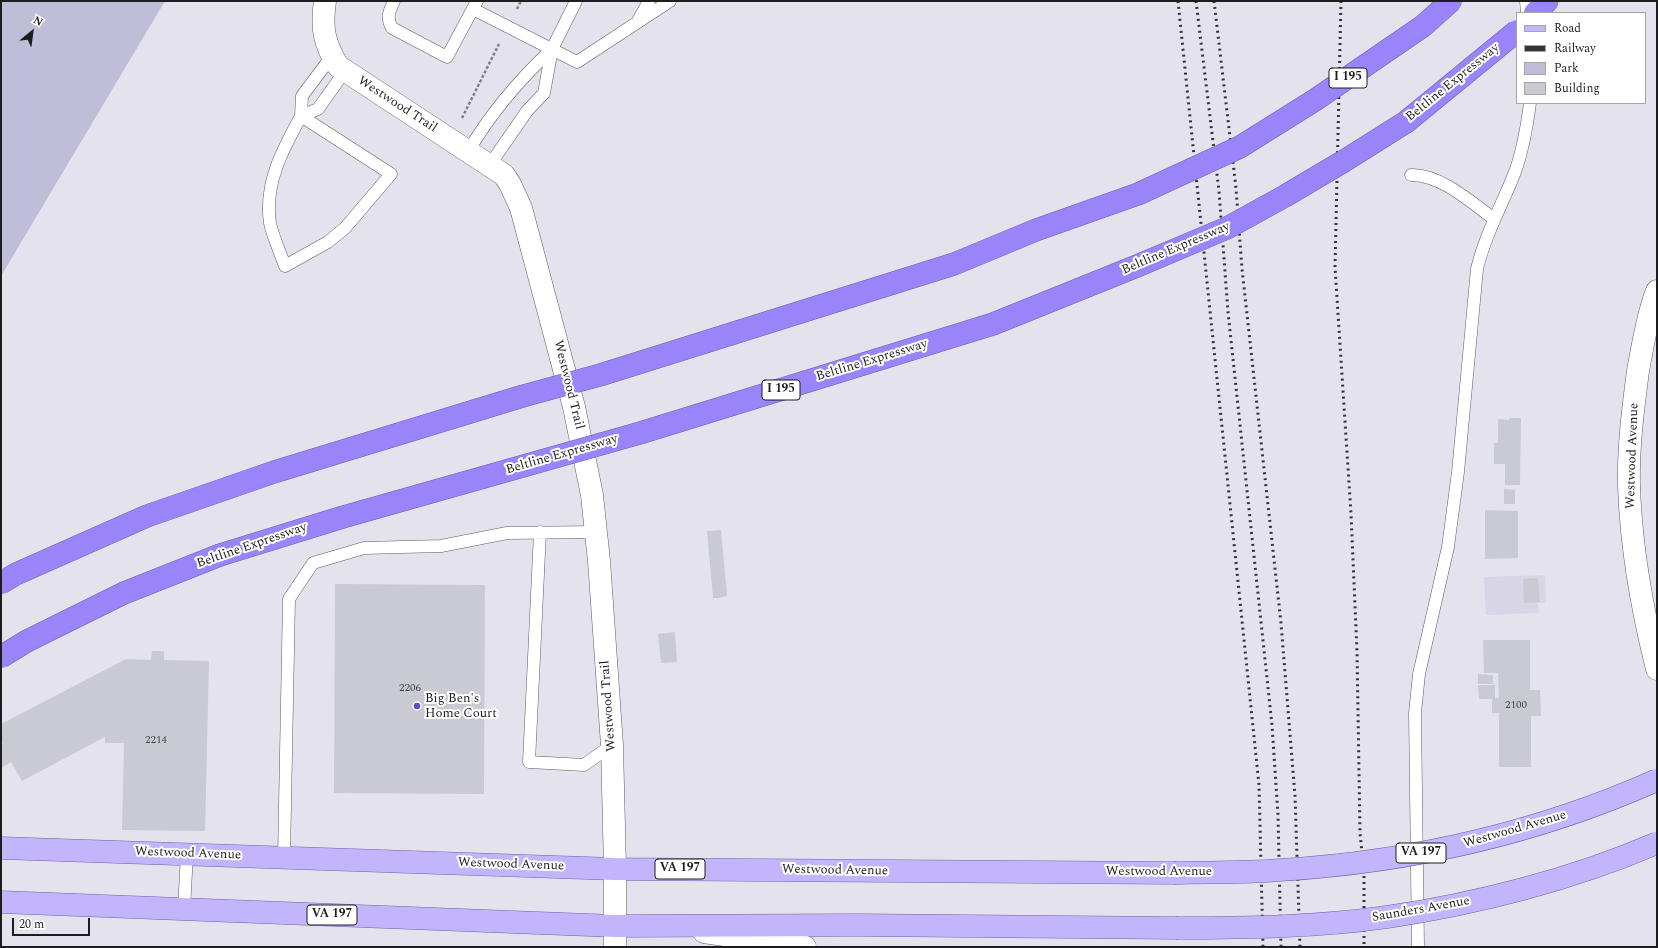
<!DOCTYPE html>
<html>
<head>
<meta charset="utf-8">
<style>
	body { margin:0 }
	#map { position:relative; width:1658px; height:948px; overflow:hidden; background:#e4e3ed; font-family:Spectral,serif }
	canvas { display:block }
	.frame { position:absolute; inset:0; border:2px solid #1d1d20; pointer-events:none }
	.legend { position:absolute; left:1516px; top:12px; width:130px; height:92px; box-sizing:border-box; background:#fff; border:1px solid #a5a5a6; margin:0; padding:5px 7px; list-style:none; font-size:12px; color:#1d1d20 }
	.legend li { display:flex; align-items:center; gap:8px; height:20px }
	.legend b { width:20px; border:1px solid #a5a5a6 }
	.north { position:absolute; left:12px; top:12px; width:40px; height:40px; -webkit-text-stroke:3px #fff; paint-order:stroke; rotate:29deg; font-size:11px; font-weight:700; line-height:16px; text-align:center; color:#1d1d20 }
	.north::after { content:''; display:block; margin:auto; width:14px; height:18px; background:#1d1d20; clip-path:polygon(50% 0,100% 100%,50% 72%,0 100%) }
	.scale { position:absolute; left:12px; top:918px; width:78px; height:18px; box-sizing:border-box; border:2px solid #1d1d20; border-top:0; padding-left:5px; font-size:12px; line-height:14px; white-space:nowrap; color:#1d1d20; -webkit-text-stroke:3px #fff; paint-order:stroke }
</style>
</head>
<body>
<div id="map">
<canvas width="1658" height="948"></canvas>
<div class="frame"></div>
<ul class="legend">
<li><b style="height:5px;background:#c2b5fb"></b>Road</li>
<li><b style="height:5px;background:#343438"></b>Railway</li>
<li><b style="height:11px;background:#bfbdd7"></b>Park</li>
<li><b style="height:11px;background:#cacad3"></b>Building</li>
</ul>
<div class="north">N</div>
<div class="scale">20 m</div>
</div>
<script>
const g = document.querySelector('canvas').getContext('2d');
g.lineJoin = 'round';
function fill(path, color) { g.fillStyle = color; g.fill(path, 'evenodd'); }
function strokePath(path, color, width, dash) { g.strokeStyle = color; g.lineWidth = width; g.lineCap = dash ? 'butt' : 'round'; g.setLineDash(dash || []); g.stroke(path); }
function write(font, color, halo, rows, align = 'center') {
  g.font = font + ' Spectral,serif'; g.lineWidth = 4; g.setLineDash([]); g.textBaseline = 'middle'; g.strokeStyle = halo; g.fillStyle = color; for (const [text, x, y, turn = 0] of rows) {
    g.save(); g.translate(x, y); g.rotate((+turn || 0) * Math.PI / 180); g.textAlign = isNaN(turn) ? turn : align; if (halo) g.strokeText(text, 0, 0); g.fillText(text, 0, 0); g.restore();
  }
}
fill(new Path2D(`
	M 1545,575 L 1546,603 L 1538,603 L 1539,613 L 1486,615 L 1484,577 Z`), '#d7d5e6');
fill(new Path2D(`
	M 1,1 L 165,1 L 1,276 Z`), '#bfbdd7');
fill(new Path2D(`
	M 1509,418 L 1521,418 L 1520,485 L 1505,485 L 1505,464 L 1494,464 L 1494,443 L 1498,443 L 1498,419 L 1509,420 Z
	M 1504,489 L 1515,490 L 1515,504 L 1504,504 Z
	M 1485,510 L 1518,511 L 1518,558 L 1485,559 Z
	M 721,530 L 727,596 L 718,598 L 713,598 L 707,531 Z
	M 1538,578 L 1540,602 L 1524,603 L 1523,579 Z
	M 335,584 L 485,585 L 484,794 L 334,793 Z
	M 675,632 L 677,662 L 661,663 L 658,634 Z
	M 1483,640 L 1530,640 L 1530,690 L 1540,690 L 1541,716 L 1531,716 L 1531,767 L 1499,767 L 1499,713 L 1492,713 L 1492,699 L 1479,699 L 1478,685 L 1495,685 L 1495,698 L 1499,698 L 1498,673 L 1484,673 Z
	M 152,651 L 164,651 L 164,660 L 209,661 L 205,831 L 122,830 L 124,743 L 105,743 L 105,737 L 22,781 L 11,762 L 1,768 L 1,745 L 3,744 L 1,740 L 1,724 L 126,659 L 151,660 Z
	M 1478,674 L 1493,675 L 1493,684 L 1478,684 Z`), '#cacad3');
const service = new Path2D(`
	M 394,1 C 389,12 386,17 392,28 L 447,57 L 477,1
	M 1526,1 L 1527,13
	M 473,9 L 577,62 L 670,1
	M 638,21 L 649,1
	M 552,49 L 576,1
	M 332,56 L 302,96 L 301,116 L 318,109 L 345,71
	M 301,116 L 391,174 L 345,228 L 328,242 L 285,266 C 280,252 273,237 270,223 C 264,183 283,149 301,116 Z
	M 468,152 C 491,112 519,80 552,49 L 544,93 L 527,111 L 489,166
	M 1411,175 C 1440,174 1471,202 1494,219
	M 540,532 L 529,762 L 584,765 L 612,745
	M 284,857 L 289,599 L 313,563 L 364,548 L 441,546 L 507,533 L 596,532
	M 184,909 L 187,854
	M 1418,947 L 1415,713 L 1419,674 L 1448,547 L 1458,472 L 1477,269 C 1485,235 1502,205 1515,172 C 1523,150 1527,126 1530,103`);
const minor = new Path2D(`
	M 325,1 C 321,28 324,43 338,66 L 504,175 L 510,184 L 521,208 L 574,407 L 592,495 L 599,561 L 612,745 L 615,869`);
const tertiary = new Path2D(`
	M 615,869 L 615,947`);
const secondary = new Path2D(`
	M 1657,291 C 1648,312 1642,349 1638,371 C 1633,409 1628,448 1629,486 C 1631,548 1642,609 1657,669
	M 704,932 L 805,947`);
const primary = new Path2D(`
	M 1,848 L 615,869 L 1174,873
	M 1,902 L 615,926 L 858,925 L 1176,928`);
const motorway = new Path2D(`
	M 1535,13 L 1547,1`);
strokePath(service, '#5c5b63', 13);
strokePath(minor, '#5c5b63', 23);
strokePath(tertiary, '#5c5b63', 23);
strokePath(secondary, '#5c5b63', 23);
strokePath(primary, '#6e60ad', 23);
strokePath(motorway, '#6e60ad', 23);
strokePath(new Path2D(`
	M 517,9 L 521,1
	M 462,118 L 499,44`), '#808086', 2.5, [3, 2]);
strokePath(service, '#fff', 12);
strokePath(minor, '#fff', 22);
strokePath(tertiary, '#fff', 22);
strokePath(secondary, '#fff', 22);
strokePath(primary, '#c2b5fb', 22);
strokePath(motorway, '#9984f9', 22);
strokePath(new Path2D(`
	M 1178,1 L 1259,785 L 1263,947
	M 1196,1 L 1219,191 L 1228,312 L 1272,725 L 1278,815 L 1281,947
	M 1214,1 L 1236,188 L 1242,269 L 1281,623 L 1295,796 L 1300,947
	M 1341,1 L 1335,267 L 1351,514 L 1357,651 L 1360,833 L 1364,873 L 1364,947`), '#343438', 3, [2, 4]);
const primaryBridge = new Path2D(`
	M 1174,873 C 1209,872 1245,873 1280,870 C 1410,862 1538,833 1657,780
	M 1176,928 C 1246,928 1317,927 1387,917 C 1476,904 1574,879 1657,843`);
const motorwayBridge = new Path2D(`
	M 1,583 L 16,574 L 147,516 L 274,472 L 523,396 L 600,375 L 954,264 L 1036,230 L 1138,194 L 1240,147 L 1315,100 L 1423,26 L 1451,1
	M 1,657 L 27,641 L 124,593 L 220,555 L 343,517 L 640,433 L 993,324 L 1137,266 L 1227,228 L 1285,196 L 1344,161 L 1406,122 L 1517,31`);
strokePath(primaryBridge, '#6e60ad', 23, []);
strokePath(motorwayBridge, '#6e60ad', 23, []);
strokePath(primaryBridge, '#c2b5fb', 22);
strokePath(motorwayBridge, '#9984f9', 22);
for (const [x, y, r, color] of [
	[417,706,4,"#674ac3"]
]) { const dot = new Path2D(); dot.arc(x, y, r, 0, 2 * Math.PI); g.fillStyle = color; g.fill(dot); strokePath(dot, '#fff', 1.5); }
write('11px', '#48484d', null, [
	["2206",410,689],
	["2100",1516,706],
	["2214",156,741]
]);
for (const [x, y, w] of [
	[1348,78,38],
	[781,390,38],
	[1421,853,50],
	[680,869,50],
	[332,915,50]
]) { const box = new Path2D(); box.roundRect(x - w / 2, y - 10, w, 20, 3); g.fillStyle = '#fff'; g.fill(box); strokePath(box, '#1d1d20', 1); }
write('bold 12px', '#1d1d20', null, [
	["I 195",1348,78],
	["I 195",781,390],
	["VA 197",1421,853],
	["VA 197",680,869],
	["VA 197",332,915]
]);
write('13px', '#1d1d20', '#fff', [
	["Beltline Expressway",1453,83,-39],
	["Westwood Trail",397,105,33],
	["Beltline Expressway",1176,249,-23],
	["Beltline Expressway",872,361,-17],
	["Westwood Trail",568,385,76],
	["Beltline Expressway",562,455,-16],
	["Westwood Avenue",1633,456,-88],
	["Beltline Expressway",252,546,-19],
	["Westwood Trail",609,706,-94],
	["Westwood Avenue",1515,830,-16],
	["Westwood Avenue",188,854,2],
	["Westwood Avenue",511,865,2],
	["Westwood Avenue",835,871,1],
	["Westwood Avenue",1159,872],
	["Saunders Avenue",1421,910,-10]
]);
write('13px', '#1d1d20', '#fff', [
	["Big Ben's",425,699],
	["Home Court",425,714]
], 'left');
</script>
</body>
</html>
